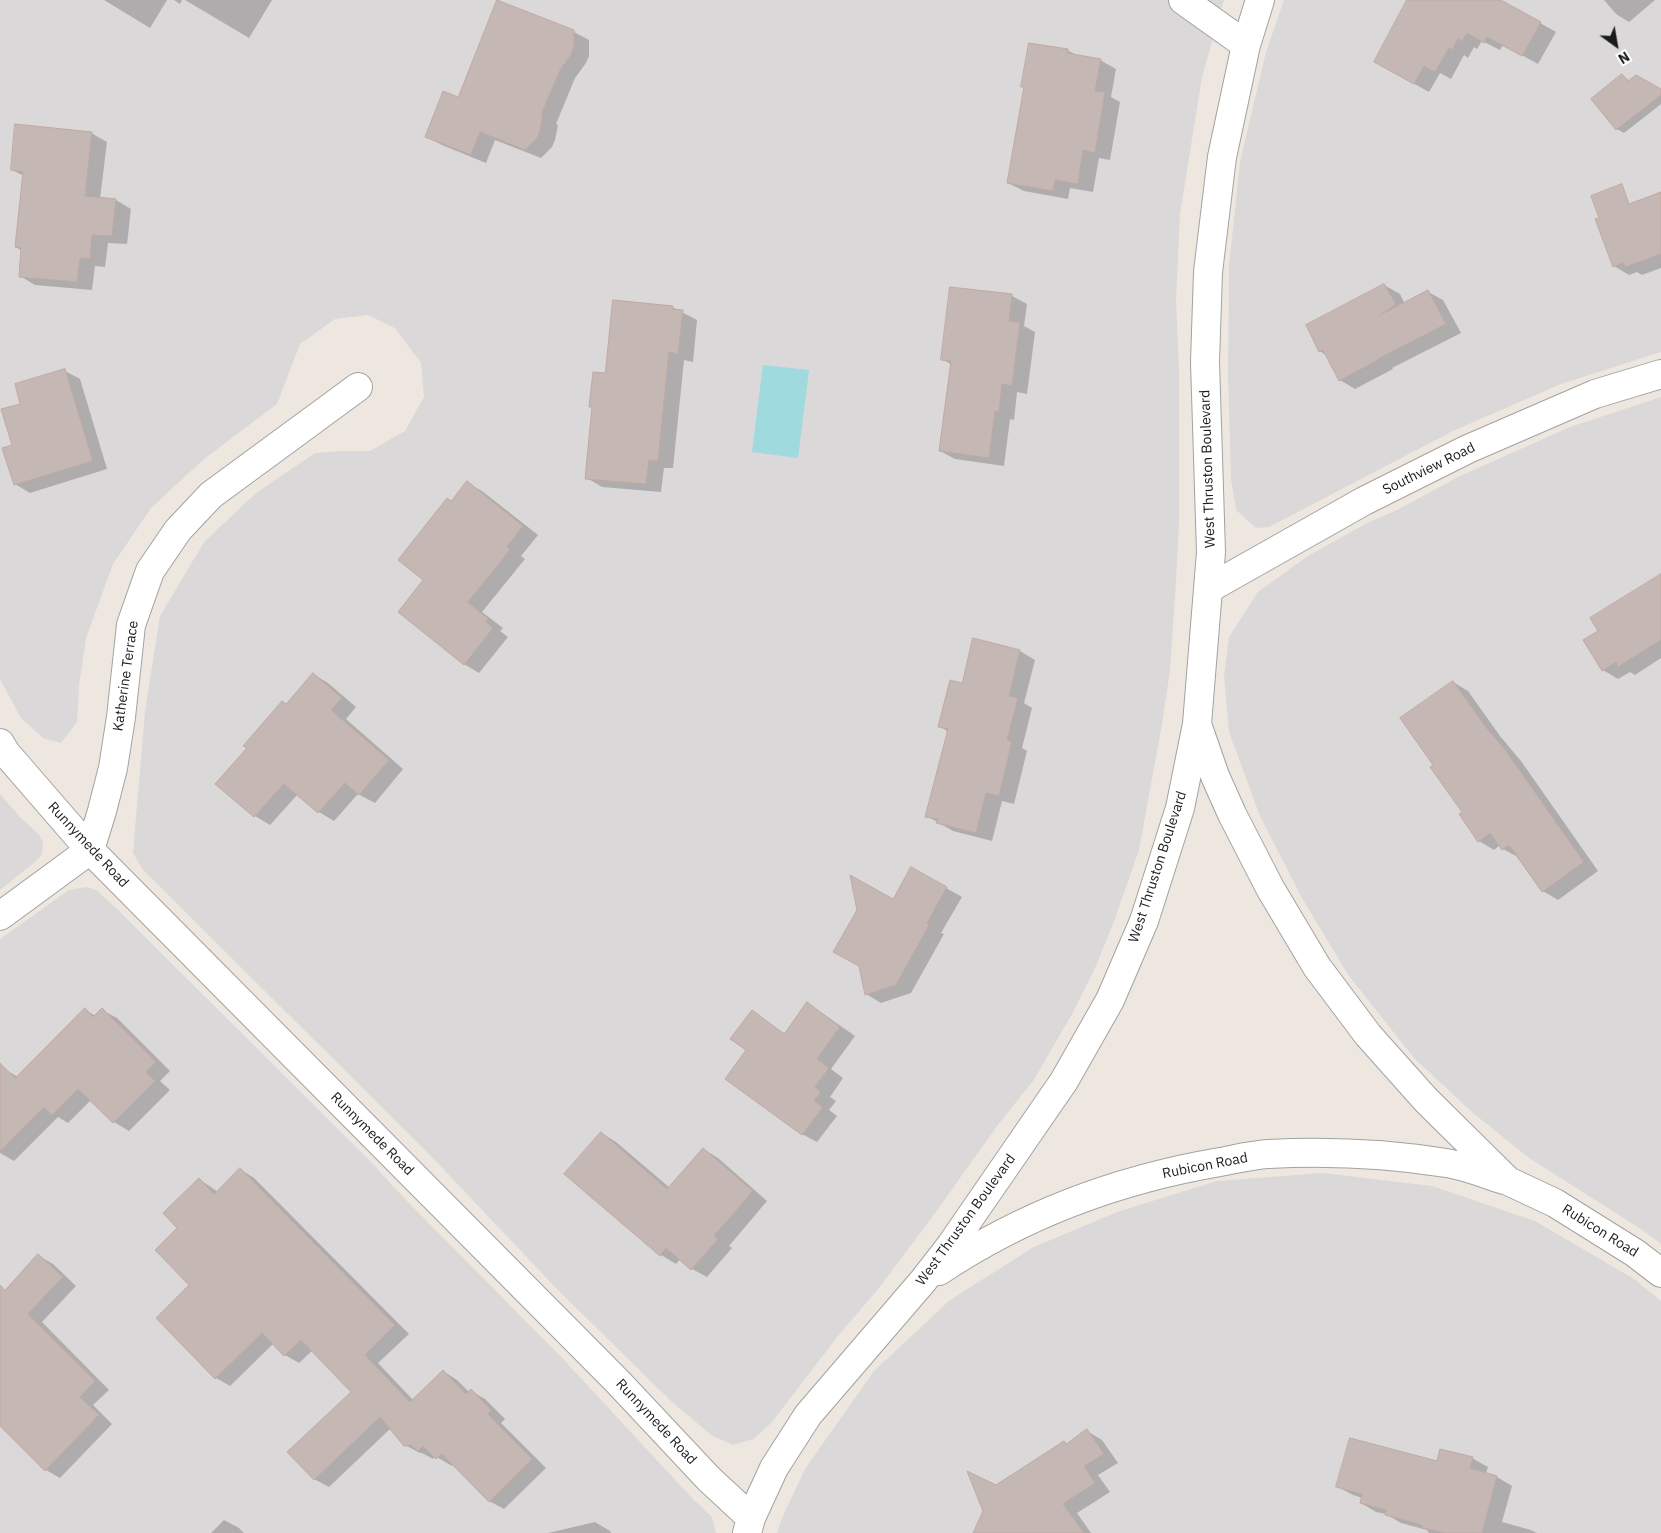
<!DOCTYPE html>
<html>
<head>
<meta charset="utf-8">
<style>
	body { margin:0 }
	#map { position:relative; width:1661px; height:1533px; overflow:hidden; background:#eee7e0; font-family:"IBM Plex Sans",sans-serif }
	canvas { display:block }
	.north { position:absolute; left:1591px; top:20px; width:50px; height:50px; -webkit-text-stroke:4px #fff; paint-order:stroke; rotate:148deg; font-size:14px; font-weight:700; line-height:20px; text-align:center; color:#1b1b1b }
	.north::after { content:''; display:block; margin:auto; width:18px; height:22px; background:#1b1b1b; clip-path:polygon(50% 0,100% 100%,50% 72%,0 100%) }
</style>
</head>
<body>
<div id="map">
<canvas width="1661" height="1533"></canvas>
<div class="north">N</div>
</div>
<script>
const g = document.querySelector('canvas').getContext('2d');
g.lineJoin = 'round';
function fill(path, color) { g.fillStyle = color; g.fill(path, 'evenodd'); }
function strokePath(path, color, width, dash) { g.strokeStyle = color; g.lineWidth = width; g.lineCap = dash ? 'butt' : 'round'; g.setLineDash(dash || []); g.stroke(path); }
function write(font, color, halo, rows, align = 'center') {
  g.font = font + ' "IBM Plex Sans",sans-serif'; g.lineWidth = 4.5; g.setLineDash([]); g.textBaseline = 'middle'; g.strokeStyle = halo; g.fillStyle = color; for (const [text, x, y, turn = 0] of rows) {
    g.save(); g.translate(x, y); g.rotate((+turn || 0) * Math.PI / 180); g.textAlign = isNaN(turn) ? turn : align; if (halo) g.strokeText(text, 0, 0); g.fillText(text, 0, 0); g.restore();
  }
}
fill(new Path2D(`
	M 0,0 L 1224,0 L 1202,77 L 1180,214 L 1176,300 L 1179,370 L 1179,522 L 1176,582 L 1170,670 L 1162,724 L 1139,850 L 1113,924 L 1095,968 L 1072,1014 L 1033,1081 L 997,1126 L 938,1209 L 879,1288 L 838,1336 L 772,1422 L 754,1439 L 733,1445 L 711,1435 L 671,1401 L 558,1290 L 428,1153 L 143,870 L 133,853 L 145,711 L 160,616 L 204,542 L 256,493 L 315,453 L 341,451 L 370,451 L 405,431 L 424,397 L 421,363 L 395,328 L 368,315 L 335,319 L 300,344 L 277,404 L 204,459 L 151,508 L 113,564 L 86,638 L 79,685 L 77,722 L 61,743 L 43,738 L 21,718 L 0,679 Z
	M 1284,0 L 1661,0 L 1661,352 L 1561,384 L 1453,431 L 1269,527 L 1256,528 L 1236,510 L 1231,479 L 1228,375 L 1229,266 L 1240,162 L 1266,52 Z
	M 1661,397 L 1661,1244 L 1644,1231 L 1529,1158 L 1472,1112 L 1414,1058 L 1349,976 L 1303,900 L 1260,816 L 1229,732 L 1224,676 L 1229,637 L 1258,592 L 1308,556 L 1367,523 L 1395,511 L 1460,476 L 1570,427 Z
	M 0,794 L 19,816 L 39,835 L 43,843 L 42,854 L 35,862 L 0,890 Z
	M 86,887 L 96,890 L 116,908 L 371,1162 L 405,1199 L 564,1360 L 692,1498 L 712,1517 L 716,1533 L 0,1533 L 0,939 L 69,890 Z
	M 1323,1173 L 1432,1186 L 1535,1221 L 1634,1279 L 1661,1301 L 1661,1533 L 777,1533 L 783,1516 L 805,1469 L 874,1371 L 950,1300 L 1034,1247 L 1117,1212 L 1217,1181 Z`), '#dad8d8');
fill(new Path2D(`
	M 763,365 L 809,370 L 798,458 L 752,452 Z`), '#9edade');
fill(new Path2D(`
	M 104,0 L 167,0 L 150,28 Z
	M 174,0 L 182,0 L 180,4 Z
	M 185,0 L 272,0 L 249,38 Z
	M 1410,0 L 1499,0 L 1556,32 L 1538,64 L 1503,45 L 1500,50 L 1482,41 L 1477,49 L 1474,47 L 1468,58 L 1464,55 L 1451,79 L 1440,73 L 1429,92 L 1391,71 Z
	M 1604,0 L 1655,0 L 1629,22 L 1616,14 Z
	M 574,32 L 589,40 L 589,56 L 586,63 L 575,78 L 556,124 L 558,125 L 555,140 L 552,147 L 541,158 L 495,140 L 486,163 L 442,145 L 427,137 L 459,99 Z
	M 1067,50 L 1078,56 L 1100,60 L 1116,69 L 1111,97 L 1120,102 L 1110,160 L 1099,158 L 1093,192 L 1070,188 L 1068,199 L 1024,191 L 1008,183 L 1025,88 L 1023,86 Z
	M 1622,76 L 1630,81 L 1661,90 L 1661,104 L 1624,133 L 1617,129 Z
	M 91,133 L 107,142 L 100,199 L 116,200 L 131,209 L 127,244 L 108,243 L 105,267 L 95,266 L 92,290 L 35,285 L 20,276 L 22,251 L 16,247 L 24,176 L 12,170 Z
	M 1661,194 L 1661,268 L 1642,275 L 1637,272 L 1629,275 L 1614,266 Z
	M 1384,285 L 1400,294 L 1405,304 L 1428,292 L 1443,300 L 1461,333 L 1392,368 L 1393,369 L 1355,389 L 1340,380 L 1327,356 L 1320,351 Z
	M 951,288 L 1012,296 L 1027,304 L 1024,326 L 1035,332 L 1027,394 L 1017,392 L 1014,420 L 1010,419 L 1004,466 L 955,459 L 940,451 L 952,365 L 942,359 Z
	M 672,307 L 697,320 L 693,362 L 684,360 L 673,468 L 664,468 L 661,492 L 602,487 L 587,478 L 594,408 L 591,406 L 606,375 Z
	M 65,371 L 80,379 L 107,469 L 30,493 L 15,484 L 13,446 L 22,405 Z
	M 467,483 L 482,491 L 538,535 L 521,556 L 525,559 L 482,612 L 503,628 L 500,631 L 508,637 L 479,673 L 464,664 L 425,580 L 451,502 Z
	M 1661,575 L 1661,658 L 1635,675 L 1630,672 L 1618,679 L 1603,670 L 1600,631 Z
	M 1020,651 L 1035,660 L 1024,703 L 1032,708 L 1022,748 L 1027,751 L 1014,804 L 1002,801 L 992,841 L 953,831 L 927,816 L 948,732 L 940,726 L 963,684 Z
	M 313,674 L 328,683 L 356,707 L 346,719 L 403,769 L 375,803 L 358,794 L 334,821 L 319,812 L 298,794 L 270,825 L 255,816 L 217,783 Z
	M 1453,682 L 1468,691 L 1500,736 L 1521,761 L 1598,871 L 1558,900 L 1543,891 L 1518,857 L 1503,849 L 1500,845 L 1494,850 L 1479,841 L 1464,812 L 1435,766 Z
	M 912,869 L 962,897 L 941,933 L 944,934 L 911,993 L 881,1003 L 866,994 L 894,901 Z
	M 807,1004 L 822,1013 L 855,1036 L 831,1069 L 843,1078 L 830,1097 L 836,1101 L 829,1110 L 837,1116 L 817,1142 L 802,1134 L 748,1050 L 752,1012 L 785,1034 Z
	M 85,1010 L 96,1016 L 102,1010 L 117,1018 L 170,1071 L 160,1081 L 170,1090 L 129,1131 L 114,1122 L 91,1100 L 68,1123 L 58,1117 L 14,1161 L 0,1153 L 0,1077 L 6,1070 L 18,1077 Z
	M 601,1133 L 616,1142 L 670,1188 L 703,1149 L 718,1158 L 767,1201 L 729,1246 L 732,1248 L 707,1277 L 692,1269 L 680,1259 L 676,1264 L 661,1255 Z
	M 240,1169 L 254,1178 L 409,1334 L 378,1363 L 413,1400 L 443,1371 L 457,1380 L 469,1392 L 471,1391 L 485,1399 L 505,1419 L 501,1423 L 546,1468 L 504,1509 L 489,1501 L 454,1464 L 452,1466 L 435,1456 L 433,1459 L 422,1453 L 420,1453 L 405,1445 L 391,1428 L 329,1487 L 314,1479 L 353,1392 L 313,1350 L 299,1363 L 285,1355 L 274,1343 L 230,1386 L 216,1378 L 191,1285 L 179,1228 L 199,1179 L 218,1192 Z
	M 39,1256 L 53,1264 L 76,1286 L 42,1322 L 109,1390 L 93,1405 L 112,1424 L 60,1478 L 46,1470 L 0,1424 L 0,1292 L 3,1293 Z
	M 1087,1431 L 1102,1440 L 1118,1463 L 1098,1475 L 1110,1492 L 1077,1513 L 1091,1533 L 974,1533 L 996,1487 L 1064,1442 L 1067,1444 Z
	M 1472,1458 L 1488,1467 L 1486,1474 L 1497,1477 L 1512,1486 L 1502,1522 L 1531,1530 L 1537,1533 L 1429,1533 L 1427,1530 L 1401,1523 L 1386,1514 L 1376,1512 L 1361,1503 L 1363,1498 L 1353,1495 L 1338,1487 L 1438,1463 Z
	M 224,1520 L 239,1528 L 244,1533 L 211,1533 Z
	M 595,1522 L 610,1531 L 611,1533 L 548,1533 Z`), '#0003');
const building = new Path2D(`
	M 497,0 L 574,30 L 574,47 L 571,55 L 560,70 L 541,115 L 543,115 L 540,131 L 537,138 L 525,150 L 480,132 L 471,155 L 425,137 L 443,91 L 458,97 Z
	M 1407,0 L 1501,0 L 1541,22 L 1522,56 L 1487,37 L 1484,43 L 1467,33 L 1462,41 L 1458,39 L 1452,50 L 1449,48 L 1435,72 L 1424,66 L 1414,84 L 1374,62 Z
	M 1029,43 L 1068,49 L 1067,53 L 1101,59 L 1095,91 L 1105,92 L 1095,153 L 1083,150 L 1078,184 L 1055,180 L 1053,191 L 1007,183 L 1024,87 L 1021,87 Z
	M 1622,74 L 1628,81 L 1636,75 L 1661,89 L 1661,95 L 1616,130 L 1591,99 Z
	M 15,124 L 92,132 L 85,196 L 116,199 L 112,236 L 92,235 L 90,259 L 80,258 L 77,282 L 19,277 L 21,248 L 15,247 L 23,172 L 11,170 Z
	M 1622,184 L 1629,204 L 1661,192 L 1661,254 L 1625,267 L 1624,263 L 1613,267 L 1595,219 L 1599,218 L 1591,196 Z
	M 1384,284 L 1396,304 L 1380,315 L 1428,290 L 1446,324 L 1378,359 L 1378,360 L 1339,381 L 1323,350 L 1319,352 L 1306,325 Z
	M 950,287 L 1012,294 L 1009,321 L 1020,322 L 1012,386 L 1002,384 L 999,412 L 995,411 L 989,458 L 939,451 L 951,361 L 941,360 Z
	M 613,300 L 673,306 L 672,309 L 683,310 L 678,354 L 669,352 L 658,461 L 649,460 L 646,484 L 585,479 L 592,407 L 589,407 L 593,372 L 605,373 Z
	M 65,369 L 93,461 L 14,485 L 2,448 L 12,445 L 1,409 L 20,404 L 15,384 Z
	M 467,481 L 523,526 L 507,547 L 510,550 L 468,602 L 488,619 L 486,622 L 493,628 L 464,665 L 398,612 L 423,580 L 398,560 L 447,498 L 451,501 Z
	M 1661,574 L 1661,640 L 1618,667 L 1616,662 L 1602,671 L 1583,640 L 1598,631 L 1590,618 Z
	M 973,638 L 1020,650 L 1009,696 L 1018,698 L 1007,740 L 1012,741 L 999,796 L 986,793 L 976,833 L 936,823 L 938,819 L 925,817 L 948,729 L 938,727 L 950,680 L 962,683 Z
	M 313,673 L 342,698 L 331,710 L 389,760 L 359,795 L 345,783 L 318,813 L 284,784 L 254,817 L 215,784 L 247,748 L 243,746 L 282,701 L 286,704 Z
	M 1453,681 L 1485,726 L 1506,751 L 1584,862 L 1542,892 L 1509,845 L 1502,850 L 1490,833 L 1478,842 L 1459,814 L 1462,812 L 1430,767 L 1433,765 L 1400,718 Z
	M 911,867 L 947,887 L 927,923 L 929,925 L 896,985 L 865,995 L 859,966 L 833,952 L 857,910 L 850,875 L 893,899 Z
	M 807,1002 L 840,1027 L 817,1059 L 829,1068 L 815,1087 L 821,1092 L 814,1101 L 823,1107 L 802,1135 L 725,1079 L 746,1050 L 730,1039 L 752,1010 L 784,1034 Z
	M 85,1008 L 93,1017 L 102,1008 L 156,1062 L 146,1072 L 155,1081 L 113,1123 L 78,1089 L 52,1115 L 44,1107 L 0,1151 L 0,1063 L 15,1078 Z
	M 601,1132 L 667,1189 L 703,1148 L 753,1191 L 714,1236 L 718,1239 L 691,1270 L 666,1248 L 660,1256 L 564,1174 Z
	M 240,1168 L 395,1325 L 365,1355 L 410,1402 L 443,1370 L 466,1394 L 471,1389 L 491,1410 L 488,1414 L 532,1459 L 489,1502 L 442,1454 L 436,1459 L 423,1446 L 418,1451 L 411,1445 L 404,1446 L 380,1417 L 314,1480 L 287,1452 L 351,1392 L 301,1340 L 284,1356 L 262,1333 L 215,1379 L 156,1318 L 189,1285 L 155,1250 L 177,1228 L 163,1213 L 199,1178 L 214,1194 Z
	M 38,1254 L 63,1277 L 28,1314 L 95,1381 L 80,1397 L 99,1415 L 45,1471 L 0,1426 L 0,1285 L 5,1290 Z
	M 1087,1429 L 1104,1454 L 1084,1466 L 1095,1483 L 1063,1504 L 1084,1533 L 973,1533 L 983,1511 L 967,1471 L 996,1485 L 1064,1441 L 1066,1444 Z
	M 1350,1438 L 1437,1461 L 1440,1449 L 1473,1457 L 1470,1468 L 1497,1476 L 1482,1533 L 1445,1533 L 1422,1528 L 1422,1525 L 1385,1515 L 1386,1510 L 1360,1503 L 1362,1494 L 1336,1487 Z`);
fill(building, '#c5b8b4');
strokePath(building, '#c0aaa2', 1);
const minor = new Path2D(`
	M 1183,0 L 1246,45
	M 1208,589 L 1364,501 L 1468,449 L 1595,394 L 1661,374
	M 1197,724 L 1215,776 L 1232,814 L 1270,888 L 1317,967 L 1368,1035 L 1426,1100 L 1508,1181 L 1555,1203 L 1635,1253 L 1661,1273
	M 0,743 L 6,753 L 90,850 L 618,1382 L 709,1479 L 751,1518
	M 0,916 L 90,850 L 102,811 L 113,768 L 121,717 L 131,625 L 150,571 L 178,530 L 211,495 L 358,387
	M 939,1271 C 1023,1215 1120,1179 1220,1162 C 1236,1159 1252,1155 1268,1154 C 1325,1151 1390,1154 1446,1163 C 1466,1166 1485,1174 1504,1180
	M 747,1533 L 751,1518 L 774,1468 L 808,1415 L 923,1281 L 951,1245 L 1064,1081 L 1110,1000 L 1144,921 L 1180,808 L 1197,724 L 1211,552 L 1205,362 L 1208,272 L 1222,157 L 1246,45 L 1260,0`);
strokePath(minor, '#a2a2a2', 30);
strokePath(minor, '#fff', 28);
write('14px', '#1b1b1b', '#fff', [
	["West Thruston Boulevard",1208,469,-92],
	["Southview Road",1429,469,-26],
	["Katherine Terrace",126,676,-82],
	["Runnymede Road",88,845,47],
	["West Thruston Boulevard",1158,867,-72],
	["Runnymede Road",372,1134,45],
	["Rubicon Road",1205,1166,-11],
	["West Thruston Boulevard",966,1220,-54],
	["Rubicon Road",1600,1231,32],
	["Runnymede Road",656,1422,47]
]);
</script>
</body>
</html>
